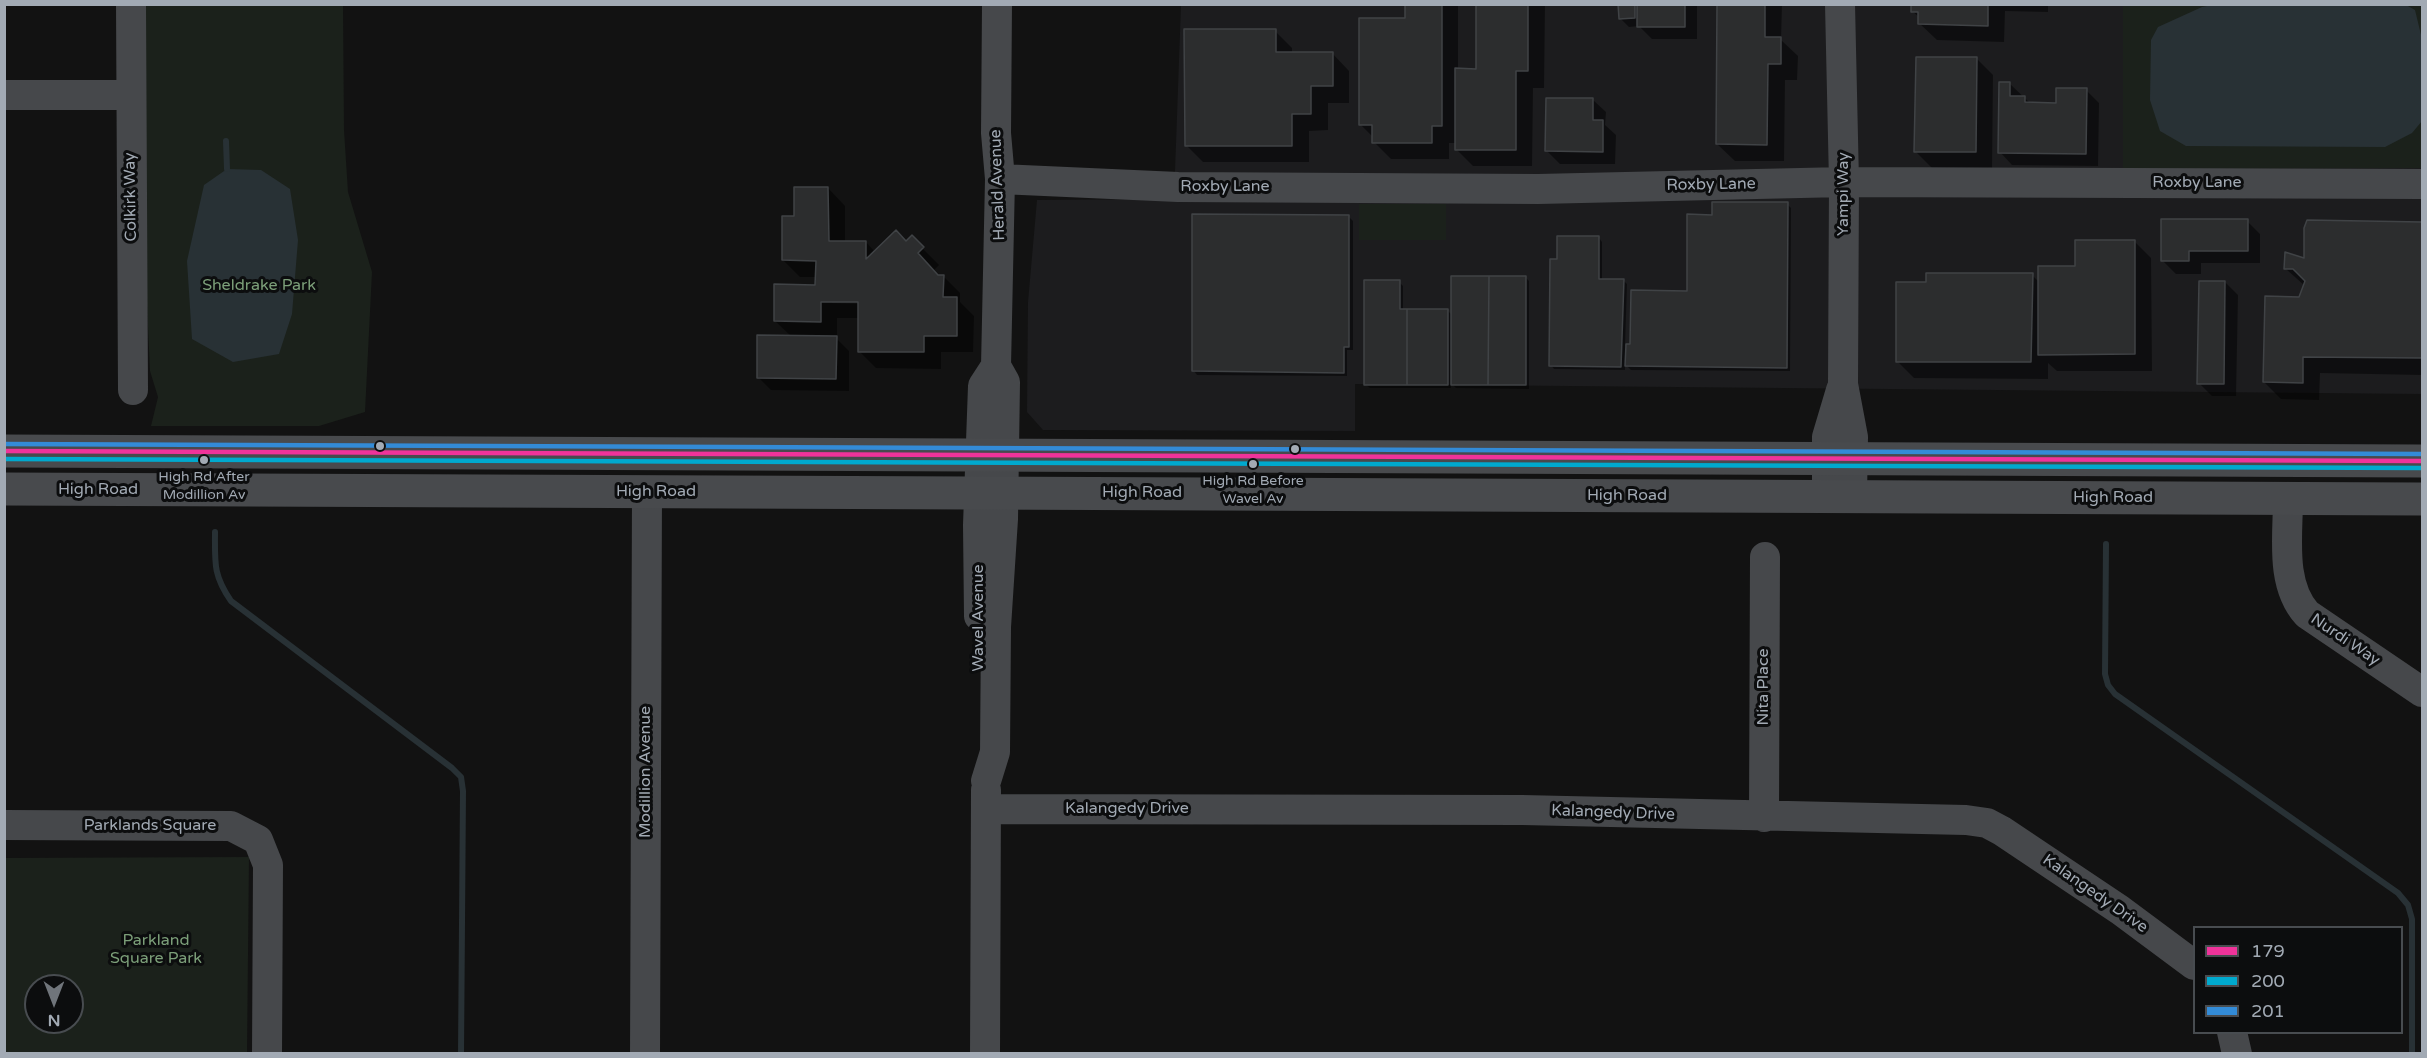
<!DOCTYPE html>
<html>
<head>
<meta charset="utf-8">
<style>
	body { margin:0 }
	#map { position:relative; width:2427px; height:1058px; overflow:hidden; background:#121212; font-family:"Varela Round",sans-serif }
	canvas { display:block }
	.frame { position:absolute; inset:0; border:6px solid #a2aab4; pointer-events:none }
	.legend { position:absolute; left:2193px; top:926px; width:210px; height:108px; box-sizing:border-box; background:#0c0d0e; border:2px solid #484c50; margin:0; padding:8px 10px; list-style:none; font-size:18px; color:#a2aab4 }
	.legend li { display:flex; align-items:center; gap:12px; height:30px }
	.legend b { width:30px; border:2px solid #484c50 }
	.north { position:absolute; left:24px; top:974px; width:60px; height:60px; box-sizing:border-box; background:#0c0d0e; border:2px solid #484c50; border-radius:50%; rotate:180deg; font-size:16px; font-weight:700; line-height:24px; text-align:center; color:#a2aab4 }
	.north::after { content:''; display:block; margin:auto; width:21px; height:27px; background:#70757b; clip-path:polygon(50% 0,100% 100%,50% 72%,0 100%) }
</style>
</head>
<body>
<div id="map">
<canvas width="2427" height="1058"></canvas>
<div class="frame"></div>
<ul class="legend">
<li><b style="height:8px;background:#ef339a"></b>179</li>
<li><b style="height:8px;background:#00a9ce"></b>200</li>
<li><b style="height:8px;background:#338bd7"></b>201</li>
</ul>
<div class="north">N</div>
</div>
<script>
const g = document.querySelector('canvas').getContext('2d');
g.lineJoin = 'round';
function fill(path, color) { g.fillStyle = color; g.fill(path, 'evenodd'); }
function strokePath(path, color, width, dash) { g.strokeStyle = color; g.lineWidth = width; g.lineCap = dash ? 'butt' : 'round'; g.setLineDash(dash || []); g.stroke(path); }
function write(font, color, halo, rows, align = 'center') {
  g.font = font + ' "Varela Round",sans-serif'; g.lineWidth = 6; g.setLineDash([]); g.textBaseline = 'middle'; g.strokeStyle = halo; g.fillStyle = color; for (const [text, x, y, turn = 0] of rows) {
    g.save(); g.translate(x, y); g.rotate((+turn || 0) * Math.PI / 180); g.textAlign = isNaN(turn) ? turn : align; if (halo) g.strokeText(text, 0, 0); g.fillText(text, 0, 0); g.restore();
  }
}
fill(new Path2D(`
	M 1181,5 L 2422,5 L 2422,394 L 1355,384 L 1355,431 L 1043,430 L 1027,412 L 1028,302 L 1037,200 L 1174,199 Z`), '#1c1c1e');
fill(new Path2D(`
	M 143,5 L 343,5 L 344,130 L 348,192 L 372,272 L 365,412 L 319,426 L 151,426 L 158,397 L 150,371 L 142,195 Z
	M 2123,5 L 2422,5 L 2422,168 L 2123,169 Z
	M 1359,204 L 1446,204 L 1446,240 L 1359,240 Z
	M 249,857 L 247,1053 L 5,1053 L 4,858 ZM 36,986 L 72,986 L 72,1022 L 36,1022 Z`), '#1b211b');
fill(new Path2D(`
	M 2212,5 L 2406,5 L 2415,10 L 2422,39 L 2422,121 L 2412,133 L 2385,147 L 2186,146 L 2160,131 L 2150,100 L 2151,40 L 2158,27 L 2202,7 Z
	M 227,169 L 261,170 L 290,189 L 298,240 L 292,314 L 279,354 L 233,362 L 192,339 L 187,261 L 204,185 Z`), '#283135');
fill(new Path2D(`
	M 1407,4 L 1458,4 L 1458,70 L 1477,70 L 1477,4 L 1545,4 L 1544,88 L 1533,88 L 1532,166 L 1473,166 L 1456,149 L 1456,143 L 1449,143 L 1449,159 L 1391,159 L 1374,142 L 1374,138 L 1361,125 L 1407,20 Z
	M 1620,4 L 1697,4 L 1697,39 L 1652,39 L 1639,26 L 1629,27 L 1620,18 Z
	M 1719,4 L 1782,4 L 1781,40 L 1798,56 L 1797,80 L 1785,80 L 1784,161 L 1735,161 L 1717,144 Z
	M 1912,4 L 2048,4 L 2048,12 L 2005,11 L 2004,42 L 1937,40 L 1919,23 L 1920,18 L 1912,11 Z
	M 1275,31 L 1292,48 L 1292,54 L 1332,53 L 1349,71 L 1349,103 L 1328,103 L 1328,130 L 1309,131 L 1309,162 L 1203,162 L 1186,145 Z
	M 1976,58 L 1993,75 L 1992,169 L 1932,168 L 1915,151 Z
	M 2010,84 L 2030,103 L 2058,104 L 2086,90 L 2099,103 L 2098,166 L 2012,165 L 2000,152 Z
	M 1593,100 L 1606,112 L 1605,125 L 1616,135 L 1615,164 L 1560,164 L 1547,151 Z
	M 828,188 L 845,206 L 845,242 L 866,242 L 875,252 L 906,243 L 912,238 L 939,265 L 933,271 L 939,276 L 943,276 L 960,293 L 960,302 L 974,316 L 973,352 L 941,352 L 941,369 L 876,368 L 859,351 L 859,318 L 837,318 L 837,339 L 849,351 L 849,391 L 771,390 L 758,377 L 792,337 L 775,321 L 817,287 L 817,277 L 800,277 L 783,260 L 796,218 ZM 832,300 L 866,301 L 866,304 L 832,303 Z
	M 1787,204 L 1791,208 L 1790,371 L 1631,370 L 1625,364 L 1625,370 L 1554,369 L 1551,365 L 1559,261 L 1599,238 L 1602,242 L 1602,281 L 1624,281 L 1627,284 L 1625,346 L 1632,346 L 1688,292 L 1713,216 Z
	M 1349,217 L 1353,221 L 1353,350 L 1347,350 L 1347,376 L 1197,375 L 1194,371 Z
	M 2247,221 L 2260,234 L 2260,263 L 2201,263 L 2201,274 L 2176,274 L 2163,261 Z
	M 2308,222 L 2422,224 L 2422,375 L 2320,373 L 2319,400 L 2281,399 L 2264,382 L 2305,286 L 2286,269 L 2305,261 Z
	M 2134,241 L 2151,258 L 2152,371 L 2057,371 L 2048,363 L 2048,379 L 1914,378 L 1897,361 L 1928,284 L 2032,275 L 2039,282 Z
	M 1525,277 L 1529,281 L 1529,389 L 1456,388 L 1451,383 L 1451,388 L 1370,388 L 1366,385 L 1399,282 L 1403,286 L 1403,310 L 1447,310 L 1453,316 Z
	M 2225,282 L 2238,295 L 2236,396 L 2212,396 L 2199,383 Z`), '#0007');
strokePath(new Path2D(`
	M 226,141 L 227,169
	M 215,532 C 215,563 213,575 231,601 L 452,768 L 461,777 L 463,791 L 461,1054
	M 2106,544 L 2105,674 L 2108,685 L 2115,694 L 2398,893 L 2408,905 L 2412,919 L 2412,1054`), '#283135', 6);
const building = new Path2D(`
	M 1405,4 L 1442,4 L 1442,126 L 1432,126 L 1432,143 L 1372,143 L 1372,125 L 1359,125 L 1359,18 L 1405,18 Z
	M 1476,4 L 1528,4 L 1528,71 L 1516,71 L 1516,150 L 1455,150 L 1455,68 L 1476,69 Z
	M 1618,4 L 1635,4 L 1635,18 L 1619,19 Z
	M 1637,4 L 1685,4 L 1685,27 L 1637,27 Z
	M 1717,4 L 1765,4 L 1765,37 L 1781,37 L 1781,64 L 1768,64 L 1767,145 L 1716,144 Z
	M 1911,4 L 1988,4 L 1988,26 L 1918,24 L 1918,12 L 1911,12 Z
	M 1184,29 L 1276,29 L 1276,52 L 1333,52 L 1333,86 L 1311,86 L 1311,114 L 1292,114 L 1292,146 L 1185,146 Z
	M 1916,57 L 1977,57 L 1976,152 L 1914,152 Z
	M 1999,82 L 2010,82 L 2010,96 L 2025,96 L 2025,102 L 2056,103 L 2056,88 L 2087,88 L 2086,154 L 1998,153 Z
	M 1546,98 L 1593,98 L 1593,120 L 1603,120 L 1603,152 L 1545,151 Z
	M 794,187 L 828,187 L 829,241 L 866,241 L 866,259 L 896,230 L 906,241 L 912,235 L 924,247 L 918,253 L 938,275 L 944,275 L 943,297 L 957,297 L 957,336 L 924,336 L 924,352 L 858,352 L 858,302 L 821,302 L 821,322 L 774,321 L 774,284 L 815,285 L 816,261 L 782,260 L 782,216 L 794,216 Z
	M 1712,202 L 1788,202 L 1787,368 L 1625,366 L 1626,344 L 1630,344 L 1631,290 L 1687,291 L 1687,214 L 1712,215 Z
	M 1192,214 L 1349,215 L 1349,347 L 1344,347 L 1344,373 L 1192,371 Z
	M 2161,219 L 2248,219 L 2248,251 L 2189,251 L 2189,261 L 2161,261 Z
	M 2307,220 L 2422,222 L 2422,358 L 2303,357 L 2303,383 L 2263,382 L 2265,296 L 2299,297 L 2305,281 L 2293,269 L 2284,269 L 2285,252 L 2304,258 L 2304,228 Z
	M 1557,236 L 1599,236 L 1599,279 L 1624,279 L 1621,367 L 1549,366 L 1550,259 L 1557,259 Z
	M 2075,240 L 2135,240 L 2135,354 L 2038,355 L 2038,266 L 2075,266 Z
	M 1926,273 L 2033,273 L 2031,362 L 1896,362 L 1896,282 L 1926,282 Z
	M 1451,276 L 1489,276 L 1488,385 L 1451,385 Z
	M 1489,276 L 1526,276 L 1526,385 L 1488,385 Z
	M 1364,280 L 1400,280 L 1400,309 L 1407,309 L 1407,385 L 1364,385 Z
	M 2199,281 L 2225,281 L 2224,384 L 2197,384 Z
	M 1407,309 L 1448,309 L 1448,385 L 1407,385 Z
	M 757,335 L 837,336 L 836,379 L 757,378 Z`);
fill(building, '#2c2d2e');
strokePath(building, '#404346', 1.5);
strokePath(new Path2D(`
	M 131,4 L 133,390
	M 1840,4 L 1844,182 L 1843,384 L 1853,437 L 1852,497
	M 4,95 L 130,95
	M 1000,179 L 1178,187 L 1538,189 L 1844,182 L 2422,184
	M 1827,496 L 1827,437 L 1841,390
	M 2288,499 C 2288,536 2280,584 2307,614 L 2422,692
	M 979,616 L 978,525 L 983,386 L 996,366
	M 986,781 L 995,752 L 996,627 L 1003,519 L 1005,382 L 996,366 L 1000,179 L 996,133 L 997,4
	M 986,809 L 1522,810 L 1966,820 L 1987,823 L 2002,831 L 2120,910 L 2194,965
	M 1764,817 L 1765,557
	M 4,825 L 231,826 L 258,840 L 268,865 L 267,1054
	M 2232,1032 L 2237,1054
	M 645,1054 L 647,491
	M 985,1054 L 986,790`), '#46484b', 30);
strokePath(new Path2D(`
	M 4,451 L 2422,461
	M 4,489 L 2422,499`), '#484a4d', 33);
strokePath(new Path2D(`
	M 4,451 L 2422,461`), '#ef339a', 4.5);
strokePath(new Path2D(`
	M 4,459 L 2422,468`), '#00a9ce', 4.5);
strokePath(new Path2D(`
	M 4,444 L 2422,454`), '#338bd7', 4.5);
for (const [x, y, r, color] of [
	[380,446,5,"#a2aab4"],
	[1295,449,5,"#a2aab4"],
	[204,460,5,"#a2aab4"],
	[1253,464,5,"#a2aab4"]
]) { const dot = new Path2D(); dot.arc(x, y, r, 0, 2 * Math.PI); g.fillStyle = color; g.fill(dot); strokePath(dot, '#0c0d0e', 2); }
write('14px', '#a2aab4', '#0c0d0e', [
	["High Rd After",204,477],
	["Modillion Av",204,495],
	["High Rd Before",1253,481],
	["Wavel Av",1253,499]
]);
write('16px', '#a2aab4', '#0c0d0e', [
	["Roxby Lane",2197,183],
	["Herald Avenue",998,185,-92],
	["Roxby Lane",1711,185,-1],
	["Roxby Lane",1225,187],
	["Yampi Way",1844,194,-90],
	["Colkirk Way",131,197,-91],
	["High Road",98,490],
	["High Road",656,492],
	["High Road",1142,493],
	["High Road",1627,496],
	["High Road",2113,498],
	["Wavel Avenue",979,618,-90],
	["Nurdi Way",2345,640,34],
	["Nita Place",1764,687,-90],
	["Modillion Avenue",646,772,-90],
	["Kalangedy Drive",1127,809],
	["Kalangedy Drive",1613,813,2],
	["Parklands Square",150,826],
	["Kalangedy Drive",2095,894,35]
]);
write('16px', '#7c9f79', '#0c0d0e', [
	["Sheldrake Park",259,286],
	["Parkland",156,941],
	["Square Park",156,959]
]);
</script>
</body>
</html>
